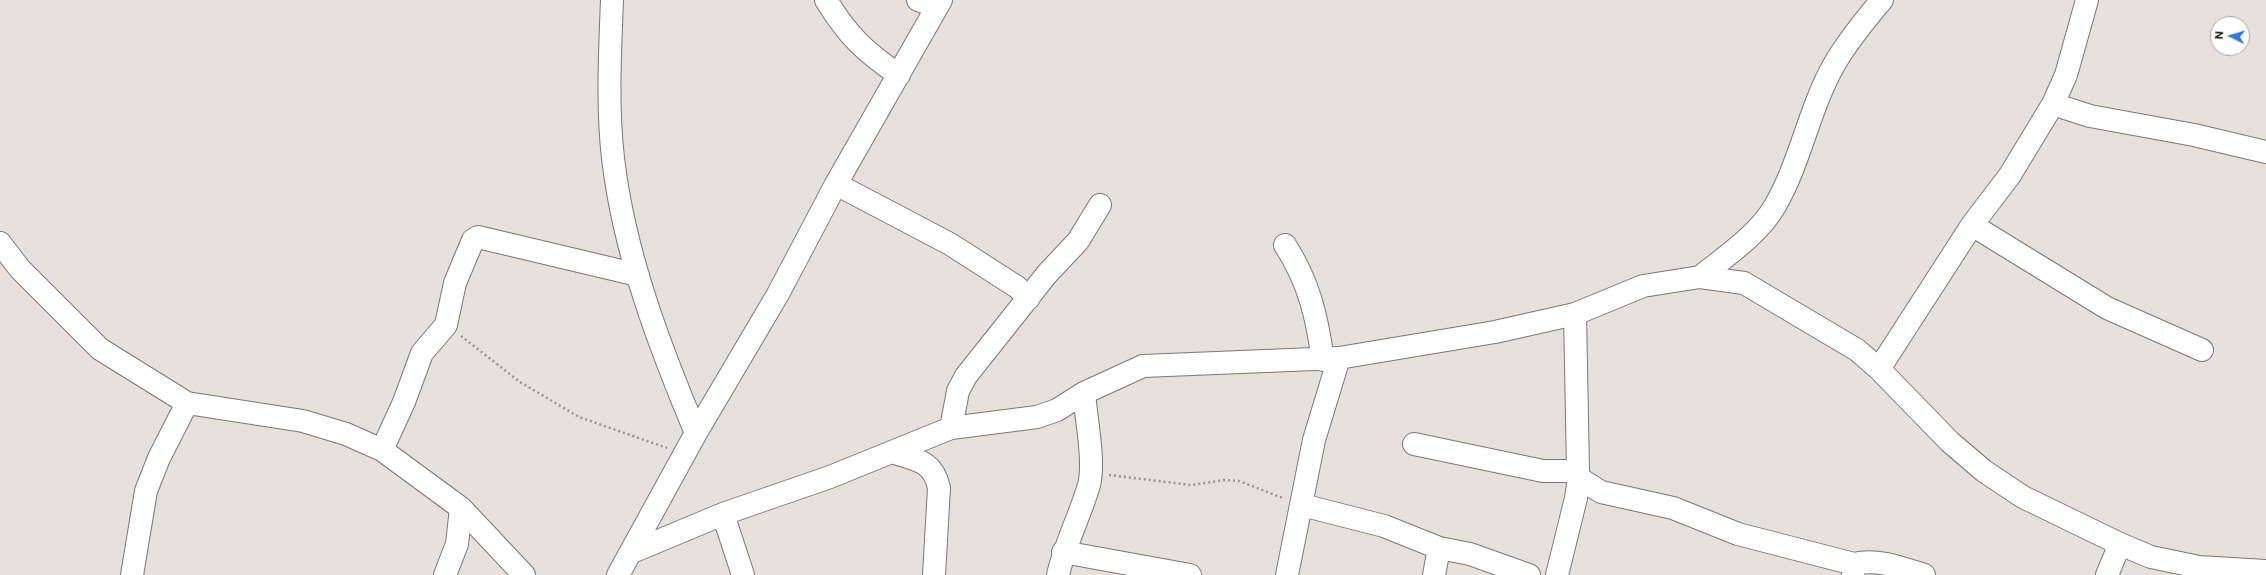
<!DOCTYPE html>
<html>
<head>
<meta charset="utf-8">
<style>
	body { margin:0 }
	#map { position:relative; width:2266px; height:575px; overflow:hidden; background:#e7e1de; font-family:Commissioner,sans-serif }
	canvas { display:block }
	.north { position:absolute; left:2210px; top:16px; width:40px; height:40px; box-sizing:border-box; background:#fff; border:1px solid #a6a5a5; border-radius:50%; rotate:275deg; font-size:11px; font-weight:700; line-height:16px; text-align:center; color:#211f1e }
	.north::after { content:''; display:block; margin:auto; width:14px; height:18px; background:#3376e4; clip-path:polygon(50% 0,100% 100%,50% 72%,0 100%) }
</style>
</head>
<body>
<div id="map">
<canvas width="2266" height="575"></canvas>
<div class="north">N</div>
</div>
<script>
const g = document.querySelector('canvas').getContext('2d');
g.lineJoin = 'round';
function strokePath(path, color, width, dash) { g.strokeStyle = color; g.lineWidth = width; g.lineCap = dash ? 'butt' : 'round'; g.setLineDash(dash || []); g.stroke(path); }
const minor = new Path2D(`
	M 612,0 C 610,52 607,106 613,158 C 624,253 659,345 696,433
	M 826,0 C 848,36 865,52 899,75
	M 918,0 L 937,7
	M 2053,104 L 2090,116 L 2194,135 L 2266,152
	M 836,184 L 950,244 L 1017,287 L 1029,298
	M 1972,225 L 2107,308 L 2202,350
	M 0,243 L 20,269 L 100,349 L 187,403 L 303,421 L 346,434 L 382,450 L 461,508 L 524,575
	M 1285,245 C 1309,282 1317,317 1323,360
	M 1700,277 C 1726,256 1758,235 1775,206 C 1801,161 1809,108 1835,63 C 1848,41 1865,20 1882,0
	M 1575,314 L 1578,471 L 1579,478 L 1601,492 L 1673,508 L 1738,534 L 1854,564 L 1853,575
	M 1879,369 L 1972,225 L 2010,175 L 2053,104 L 2066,75 L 2087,0
	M 951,428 L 958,391 L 966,376 L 1047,274 L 1078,241 L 1100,205
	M 1414,444 L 1543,471 L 1578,471
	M 382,450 L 404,402 L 422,353 L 446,325 L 455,283 L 473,240 L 478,237 L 638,275
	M 892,452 C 916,460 933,460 939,488 L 934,575
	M 1302,505 L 1384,526 L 1439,548 L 1470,554 L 1529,575
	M 723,514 L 743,575
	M 632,552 L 723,514 L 830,477 L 951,428 L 1037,417 L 1057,410 L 1084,393 L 1143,366 L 1339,358 L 1495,332 L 1575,314 L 1643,286 L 1700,277 L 1744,283 L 1857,350 L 1879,369 L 1950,442 L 1984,471 L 2023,497 L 2120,544 L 2151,557 L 2199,567 L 2266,571
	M 1063,552 L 1190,575
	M 1854,564 C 1878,558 1902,568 1924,575
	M 132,575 L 146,491 L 159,458 L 187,403
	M 445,575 L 457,544 L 461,508
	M 618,575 L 696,433 L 778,294 L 836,184 L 941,0
	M 1058,575 C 1065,544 1080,516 1089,485 C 1095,462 1086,418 1084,393
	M 1287,575 L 1314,440 L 1339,358
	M 1434,575 L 1439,548
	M 1557,575 L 1576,498 L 1579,478
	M 2107,575 L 2120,544`);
strokePath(minor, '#7d7775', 24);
strokePath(new Path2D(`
	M 461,336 L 520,382 L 579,417 L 667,448
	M 1109,475 L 1191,485 L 1225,480 L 1239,481 L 1283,498`), '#989491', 2.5, [2, 3]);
strokePath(minor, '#fff', 22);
</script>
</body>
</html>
